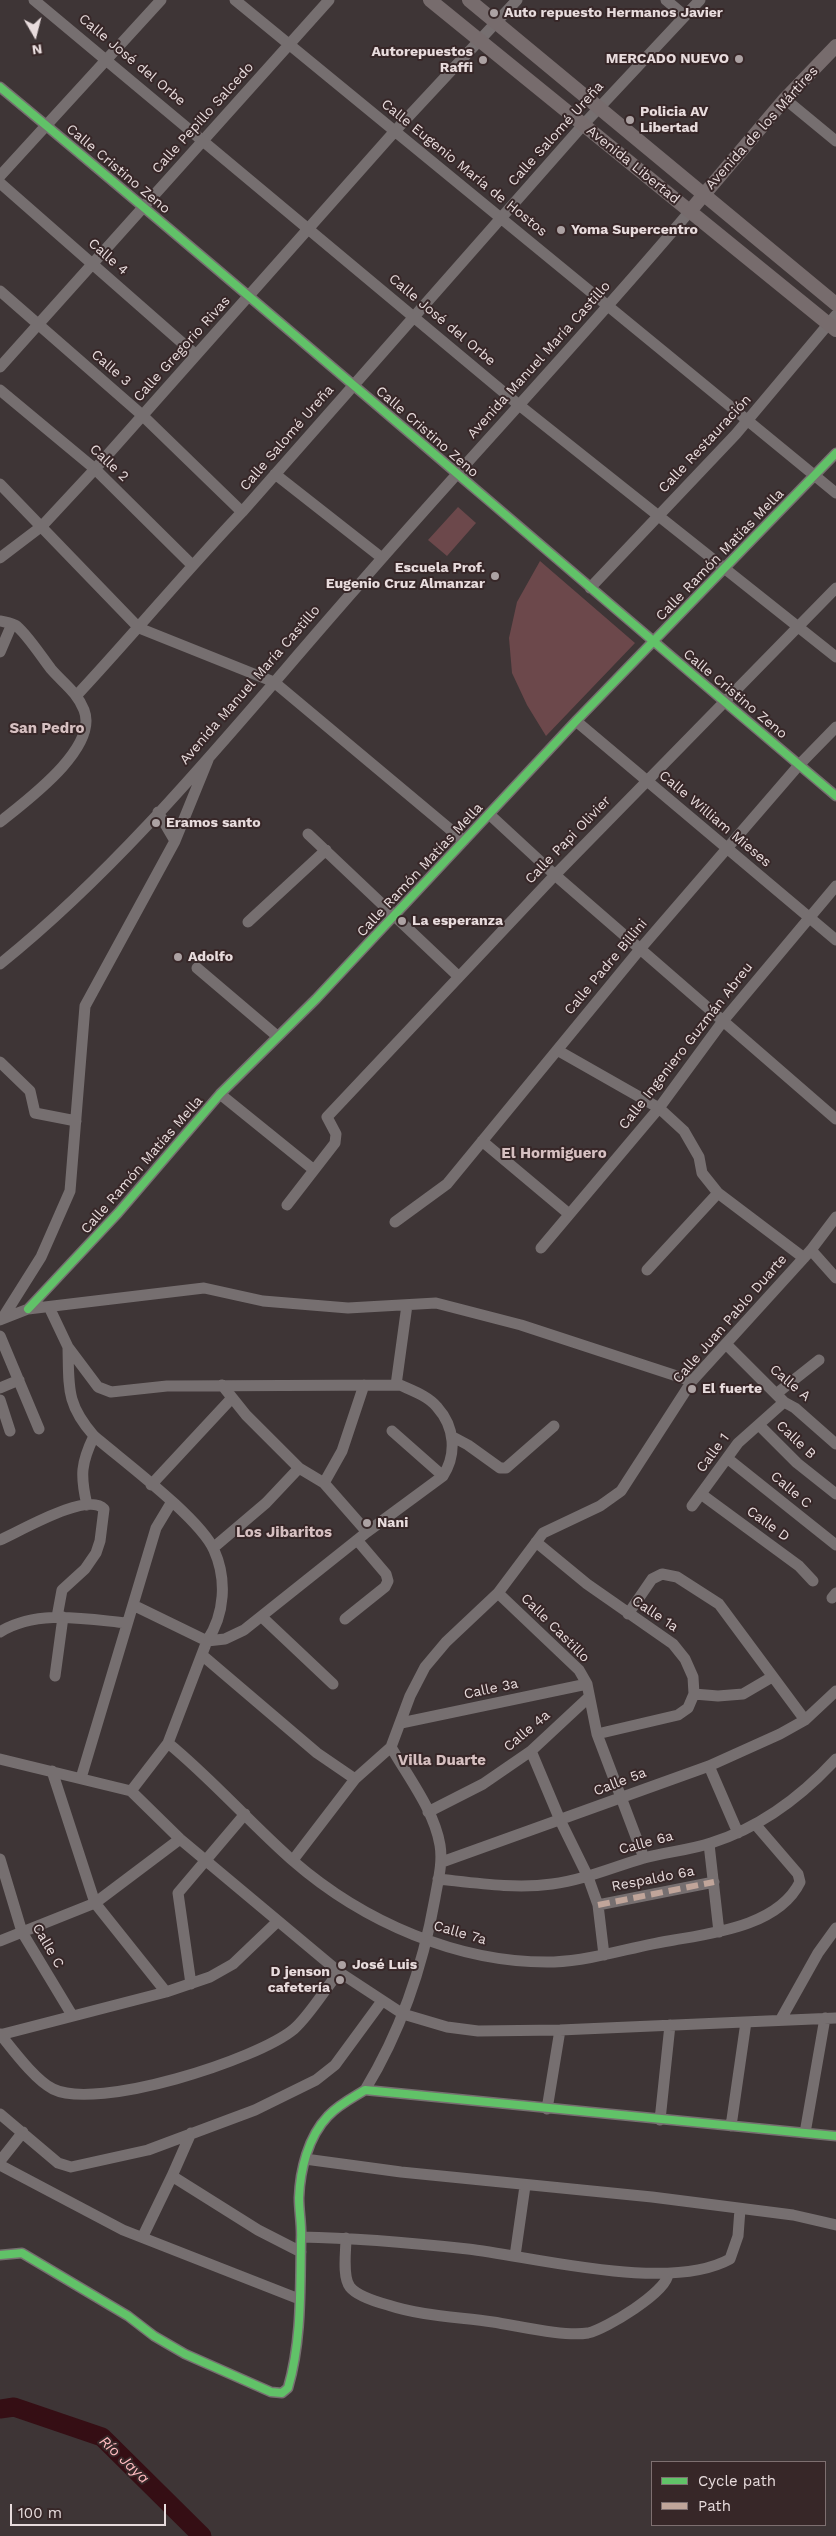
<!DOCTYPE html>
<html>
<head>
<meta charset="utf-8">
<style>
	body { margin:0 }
	#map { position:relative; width:836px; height:2536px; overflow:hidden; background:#3e3536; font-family:"Work Sans",sans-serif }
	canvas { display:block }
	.legend { position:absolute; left:651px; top:2461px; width:175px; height:65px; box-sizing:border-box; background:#372728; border:1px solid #7e6f70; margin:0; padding:6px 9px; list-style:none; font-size:15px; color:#e8dcdd }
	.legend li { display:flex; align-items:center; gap:10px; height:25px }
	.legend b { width:25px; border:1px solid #7e6f70 }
	.north { position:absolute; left:10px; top:10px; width:50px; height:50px; -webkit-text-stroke:4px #372728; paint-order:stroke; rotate:172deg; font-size:14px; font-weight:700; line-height:20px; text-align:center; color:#e8dcdd }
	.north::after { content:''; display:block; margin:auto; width:18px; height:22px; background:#e8dcdd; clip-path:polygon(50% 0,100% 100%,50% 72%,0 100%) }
	.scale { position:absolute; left:10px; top:2504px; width:156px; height:22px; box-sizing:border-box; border:2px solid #e8dcdd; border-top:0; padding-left:6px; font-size:15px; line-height:18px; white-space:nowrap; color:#e8dcdd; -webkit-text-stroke:4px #372728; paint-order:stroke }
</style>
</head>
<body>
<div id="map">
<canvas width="836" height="2536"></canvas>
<ul class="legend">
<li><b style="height:6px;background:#61c268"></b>Cycle path</li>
<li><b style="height:6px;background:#c0a59a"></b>Path</li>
</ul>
<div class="north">N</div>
<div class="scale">100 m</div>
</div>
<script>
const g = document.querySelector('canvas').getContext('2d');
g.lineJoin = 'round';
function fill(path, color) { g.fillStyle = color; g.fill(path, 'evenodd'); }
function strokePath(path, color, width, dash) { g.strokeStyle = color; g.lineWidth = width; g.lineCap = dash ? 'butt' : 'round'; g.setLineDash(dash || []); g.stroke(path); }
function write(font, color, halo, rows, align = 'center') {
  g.font = font + ' "Work Sans",sans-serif'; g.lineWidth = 4; g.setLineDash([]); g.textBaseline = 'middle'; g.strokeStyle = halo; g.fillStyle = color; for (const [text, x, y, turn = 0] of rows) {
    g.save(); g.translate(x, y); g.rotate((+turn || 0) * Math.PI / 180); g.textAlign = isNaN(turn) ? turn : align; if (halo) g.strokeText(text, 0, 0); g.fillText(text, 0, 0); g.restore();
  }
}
fill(new Path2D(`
	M 458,507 L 476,523 L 447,556 L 428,540 Z
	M 540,561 L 635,643 L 546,736 L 527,705 L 512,673 L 509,638 L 517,602 Z`), '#6c484b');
strokePath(new Path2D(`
	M 0,2409 L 14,2407 L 102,2437 L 202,2536`), '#350e14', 19);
strokePath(new Path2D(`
	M 34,0 L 519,405 L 836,657
	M 235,0 L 836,493
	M 666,0 L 685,16
	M 0,87 C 281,320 557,561 836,796
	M 785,99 L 836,141
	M 0,176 L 161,0
	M 0,183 L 196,355
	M 0,291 L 142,415 L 242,512
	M 0,367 L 329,0
	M 0,390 L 95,469 L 192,565
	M 275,474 L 382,558
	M 0,484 L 139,628 L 274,682 L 464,841
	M 0,558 L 42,526 L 95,469 L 395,131 L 517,0
	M 590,588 L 736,434 L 836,315
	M 0,621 C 5,622 10,623 15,625 C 25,631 43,659 51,669 C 63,683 77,692 84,710 C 99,748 26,801 0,822
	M 0,652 L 12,624
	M 77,695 C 133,635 185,572 242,512 L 583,125 L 700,0
	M 576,721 L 836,940
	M 489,814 L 555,875 L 836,1119
	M 308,834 L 458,976
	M 175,841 L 208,760
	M 248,922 L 326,850
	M 0,964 C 132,858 244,715 356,588 C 466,461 582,339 690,211
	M 197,968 L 277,1036
	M 557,1050 L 659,1108 L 684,1131 L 699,1157 L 702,1173 L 718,1193 L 804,1258
	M 0,1062 L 30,1091 L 35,1113 L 76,1121
	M 220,1094 L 314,1170
	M 482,1141 L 569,1214
	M 287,1205 L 335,1143 L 336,1134 L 327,1117 L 555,875 L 836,588
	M 395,1222 L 447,1184 L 641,948 L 799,765 L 836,727
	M 541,1248 L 659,1108 L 723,1021 L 836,886
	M 811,1250 L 836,1278
	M 647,1270 L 718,1193
	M 49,1307 L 68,1347 L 98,1387 L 111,1392 L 167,1386 L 400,1385 C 413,1391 428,1396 437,1407 C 455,1427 457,1454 443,1476 L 367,1532 L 244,1630 L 225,1639 L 207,1641 L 133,1605
	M 28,1309 L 118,1213 L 220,1094 L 316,999 L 576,721 L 836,453
	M 2,1319 L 41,1257 L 70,1191 L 85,1006 L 175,841 L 158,812
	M 0,1320 L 28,1309 L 204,1288 L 263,1301 L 348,1308 L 436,1303 L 521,1325 L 692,1381
	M 0,1336 L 39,1429
	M 726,1344 L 784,1402 L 795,1408 L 836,1444
	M 68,1347 C 69,1388 66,1404 94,1436 C 123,1461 200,1518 214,1550 C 227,1579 225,1614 207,1641 L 168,1743 L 131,1791
	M 222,1385 L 246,1415 L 299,1468 L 324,1483 L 367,1532
	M 396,1385 L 407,1305
	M 0,1388 L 19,1380
	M 776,1394 L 819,1360
	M 0,1400 L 10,1431
	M 759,1425 L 797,1463 L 836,1494
	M 392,1431 L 443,1476
	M 453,1437 L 468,1445 L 500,1468 L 506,1468 L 554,1426
	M 727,1458 L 836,1545
	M 324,1483 L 342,1451 L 364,1385
	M 151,1485 L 231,1399
	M 701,1494 L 799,1566 L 813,1581
	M 87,1505 C 80,1475 81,1463 94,1436
	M 692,1506 L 738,1443 L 784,1402
	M 0,1540 C 19,1532 87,1491 104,1509 L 100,1541 L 96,1553 L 85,1569 L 62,1590 L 57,1617
	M 536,1542 L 587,1584 L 673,1644 L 685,1659 L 693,1677 L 694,1694 L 688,1708 L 678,1715 L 597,1734
	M 213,1548 L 266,1503 L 299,1468
	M 498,1593 L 579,1670 L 587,1684 L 597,1734 L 644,1858
	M 832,1598 L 836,1593
	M 628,1614 L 652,1579 L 662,1574 L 677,1577 L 719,1604 L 805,1720 L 836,1691
	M 262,1617 L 333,1684
	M 345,1619 L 385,1587 L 388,1581 L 386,1574 L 357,1540
	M 0,1632 C 37,1609 86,1619 126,1623
	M 202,1655 L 317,1753 L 355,1779
	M 55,1676 L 63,1617
	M 694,1694 L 718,1696 L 743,1694 L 772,1677
	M 401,1723 L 587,1684
	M 168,1743 C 212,1779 249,1822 292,1860 C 363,1922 459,1964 554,1962 C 595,1960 634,1946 674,1940 C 715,1933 779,1925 800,1882 L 798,1874 L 755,1824
	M 531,1751 L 560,1820 L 588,1877 L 598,1905 L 604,1955
	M 0,1759 L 131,1791 L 180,1839 L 339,1972 L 403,2014 L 447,2027 L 478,2031 L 560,2030 L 836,2018
	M 709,1766 L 738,1833
	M 52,1771 L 95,1903 L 166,1992
	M 81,1778 L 156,1528 L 171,1503
	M 428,1812 L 483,1784 L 531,1751 L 589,1697
	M 709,1844 L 719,1932
	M 0,1859 L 22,1932 L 72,2015
	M 293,1860 L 355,1779 L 391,1747
	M 442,1862 L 709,1766 L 780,1734 L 805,1720
	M 438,1879 C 476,1883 515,1889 552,1884 C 584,1880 613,1867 644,1858 C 666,1852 690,1850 711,1843 C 759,1828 802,1796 836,1759
	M 598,1905 L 714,1882
	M 0,1941 L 95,1903 L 180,1839
	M 191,1984 L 178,1893 L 245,1814
	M 781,2019 L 818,1953 L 836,1928
	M 0,2034 C 13,2050 35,2080 53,2089 C 97,2111 257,2060 294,2029 C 309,2016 326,1988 339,1972
	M 0,2035 L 166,1992 L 210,1977 L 233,1964 L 278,1921
	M 365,2090 C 401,2031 423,1966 435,1898 C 438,1880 443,1863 440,1845 C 434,1810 408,1777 391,1747 L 410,1696 L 425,1667 L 446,1642 L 498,1593 L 543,1533 L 600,1506 L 621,1491 L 692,1381 L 811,1250 L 836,1217
	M 547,2109 L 560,2030
	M 0,2114 L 58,2163 L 71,2167 L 148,2150 L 255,2110 L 316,2080 L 335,2065 L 382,2001
	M 660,2120 L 670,2025
	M 731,2126 L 746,2022
	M 191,2133 L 172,2176 L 258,2230 L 301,2252
	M 805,2133 L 825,2018
	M 305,2159 L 401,2172 L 652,2197 L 793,2215 L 836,2225
	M 0,2161 L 23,2132
	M 0,2165 L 123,2230 L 299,2299
	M 143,2236 L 172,2176
	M 301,2237 C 357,2238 413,2243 468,2249 C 536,2257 669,2293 730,2259 L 738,2236 L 740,2209
	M 346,2238 C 346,2251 342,2277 350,2287 C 357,2296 377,2302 388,2305 C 421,2316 459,2317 493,2322 C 519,2326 564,2337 588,2333 C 606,2329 667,2292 668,2274
	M 0,2255 L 22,2253 L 128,2316 L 154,2336 L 185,2354 L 271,2392 L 282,2393 L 288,2388 C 302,2340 300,2289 301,2240 C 302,2226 299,2212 299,2198 C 300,2170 308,2137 328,2116 C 338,2105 352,2098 365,2090 L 836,2136
	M 515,2256 L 525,2186`), '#766f70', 11);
strokePath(new Path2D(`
	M 430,0 L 836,330
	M 469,0 L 836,304
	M 690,211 L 785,99 L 836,46`), '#776c6d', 14);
strokePath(new Path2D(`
	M 598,1905 L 714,1882`), '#c0a59a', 6, [12, 6]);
strokePath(new Path2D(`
	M 0,87 C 281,320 557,561 836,796
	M 28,1309 L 118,1213 L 220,1094 L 316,999 L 576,721 L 836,453
	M 0,2255 L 22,2253 L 128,2316 L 154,2336 L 185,2354 L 271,2392 L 282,2393 L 288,2388 C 302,2340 300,2289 301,2240 C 302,2226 299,2212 299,2198 C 300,2170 308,2137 328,2116 C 338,2105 352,2098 365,2090 L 836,2136`), '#61c268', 8);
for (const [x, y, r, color] of [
	[494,13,5,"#aca2a3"],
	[739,59,5,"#aca2a3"],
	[483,60,5,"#aca2a3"],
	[630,120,5,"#aca2a3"],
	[561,230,5,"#aca2a3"],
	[495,576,5,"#aca2a3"],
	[156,823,5,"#aca2a3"],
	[402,921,5,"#aca2a3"],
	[178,957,5,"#aca2a3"],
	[692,1389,5,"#aca2a3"],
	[367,1523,5,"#aca2a3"],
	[342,1965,5,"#aca2a3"],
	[340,1980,5,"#aca2a3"]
]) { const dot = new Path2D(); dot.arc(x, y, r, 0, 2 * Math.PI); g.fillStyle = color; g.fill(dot); strokePath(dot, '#372728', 2); }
write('bold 14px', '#e8dcdd', '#372728', [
	["Auto repuesto Hermanos Javier",504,13],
	["Autorepuestos",473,52,"right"],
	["Raffi",473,68,"right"],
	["MERCADO NUEVO",729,59,"right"],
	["Policia AV",640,112],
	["Libertad",640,128],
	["Yoma Supercentro",571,230],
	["Escuela Prof.",485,568,"right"],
	["Eugenio Cruz Almanzar",485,584,"right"],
	["Eramos santo",166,823],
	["La esperanza",412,921],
	["Adolfo",188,957],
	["El fuerte",702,1389],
	["Nani",377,1523],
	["José Luis",352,1965],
	["D jenson",330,1972,"right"],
	["cafetería",330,1988,"right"]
], 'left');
write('14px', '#e8dcdd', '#372728', [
	["Calle José del Orbe",132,60,40],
	["Calle Pepillo Salcedo",203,118,-48],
	["Avenida de los Mártires",762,128,-48],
	["Calle Salomé Ureña",556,134,-48],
	["Avenida Libertad",633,165,39],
	["Calle Eugenio María de Hostos",464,168,39],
	["Calle Cristino Zeno",118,169,40],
	["Calle 4",108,257,41],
	["Calle José del Orbe",442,320,40],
	["Calle Gregorio Rivas",182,349,-48],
	["Avenida Manuel María Castillo",539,360,-48],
	["Calle 3",111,368,41],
	["Calle Cristino Zeno",427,432,41],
	["Calle Salomé Ureña",287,438,-49],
	["Calle Restauración",705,444,-47],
	["Calle 2",109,463,43],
	["Calle Ramón Matías Mella",720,555,-46],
	["Avenida Manuel María Castillo",250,685,-49],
	["Calle Cristino Zeno",735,694,40],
	["Calle William Mieses",715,819,40],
	["Calle Papi Olivier",568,840,-46],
	["Calle Ramón Matías Mella",420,870,-47],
	["Calle Padre Billini",606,967,-50],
	["Calle Ingeniero Guzmán Abreu",686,1046,-52],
	["Calle Ramón Matías Mella",142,1165,-49],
	["Calle Juan Pablo Duarte",730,1319,-49],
	["Calle A",790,1383,40],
	["Calle B",796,1440,43],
	["Calle 1",713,1453,-53],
	["Calle C",791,1490,40],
	["Calle D",768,1524,36],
	["Calle 1a",655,1614,34],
	["Calle Castillo",555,1628,45],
	["Calle 3a",491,1689,-12],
	["Calle 4a",527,1731,-40],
	["Calle 5a",620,1782,-21],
	["Calle 6a",646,1843,-15],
	["Respaldo 6a",653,1879,-11],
	["Calle 7a",460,1933,16],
	["Calle C",48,1946,60]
]);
write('bold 15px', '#d6c0c1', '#372728', [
	["San Pedro",47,729],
	["El Hormiguero",554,1154],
	["Los Jibaritos",284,1533],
	["Villa Duarte",442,1761]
]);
write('italic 15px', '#febabf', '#372728', [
	["Río Jaya",124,2460,43]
]);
</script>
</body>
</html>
